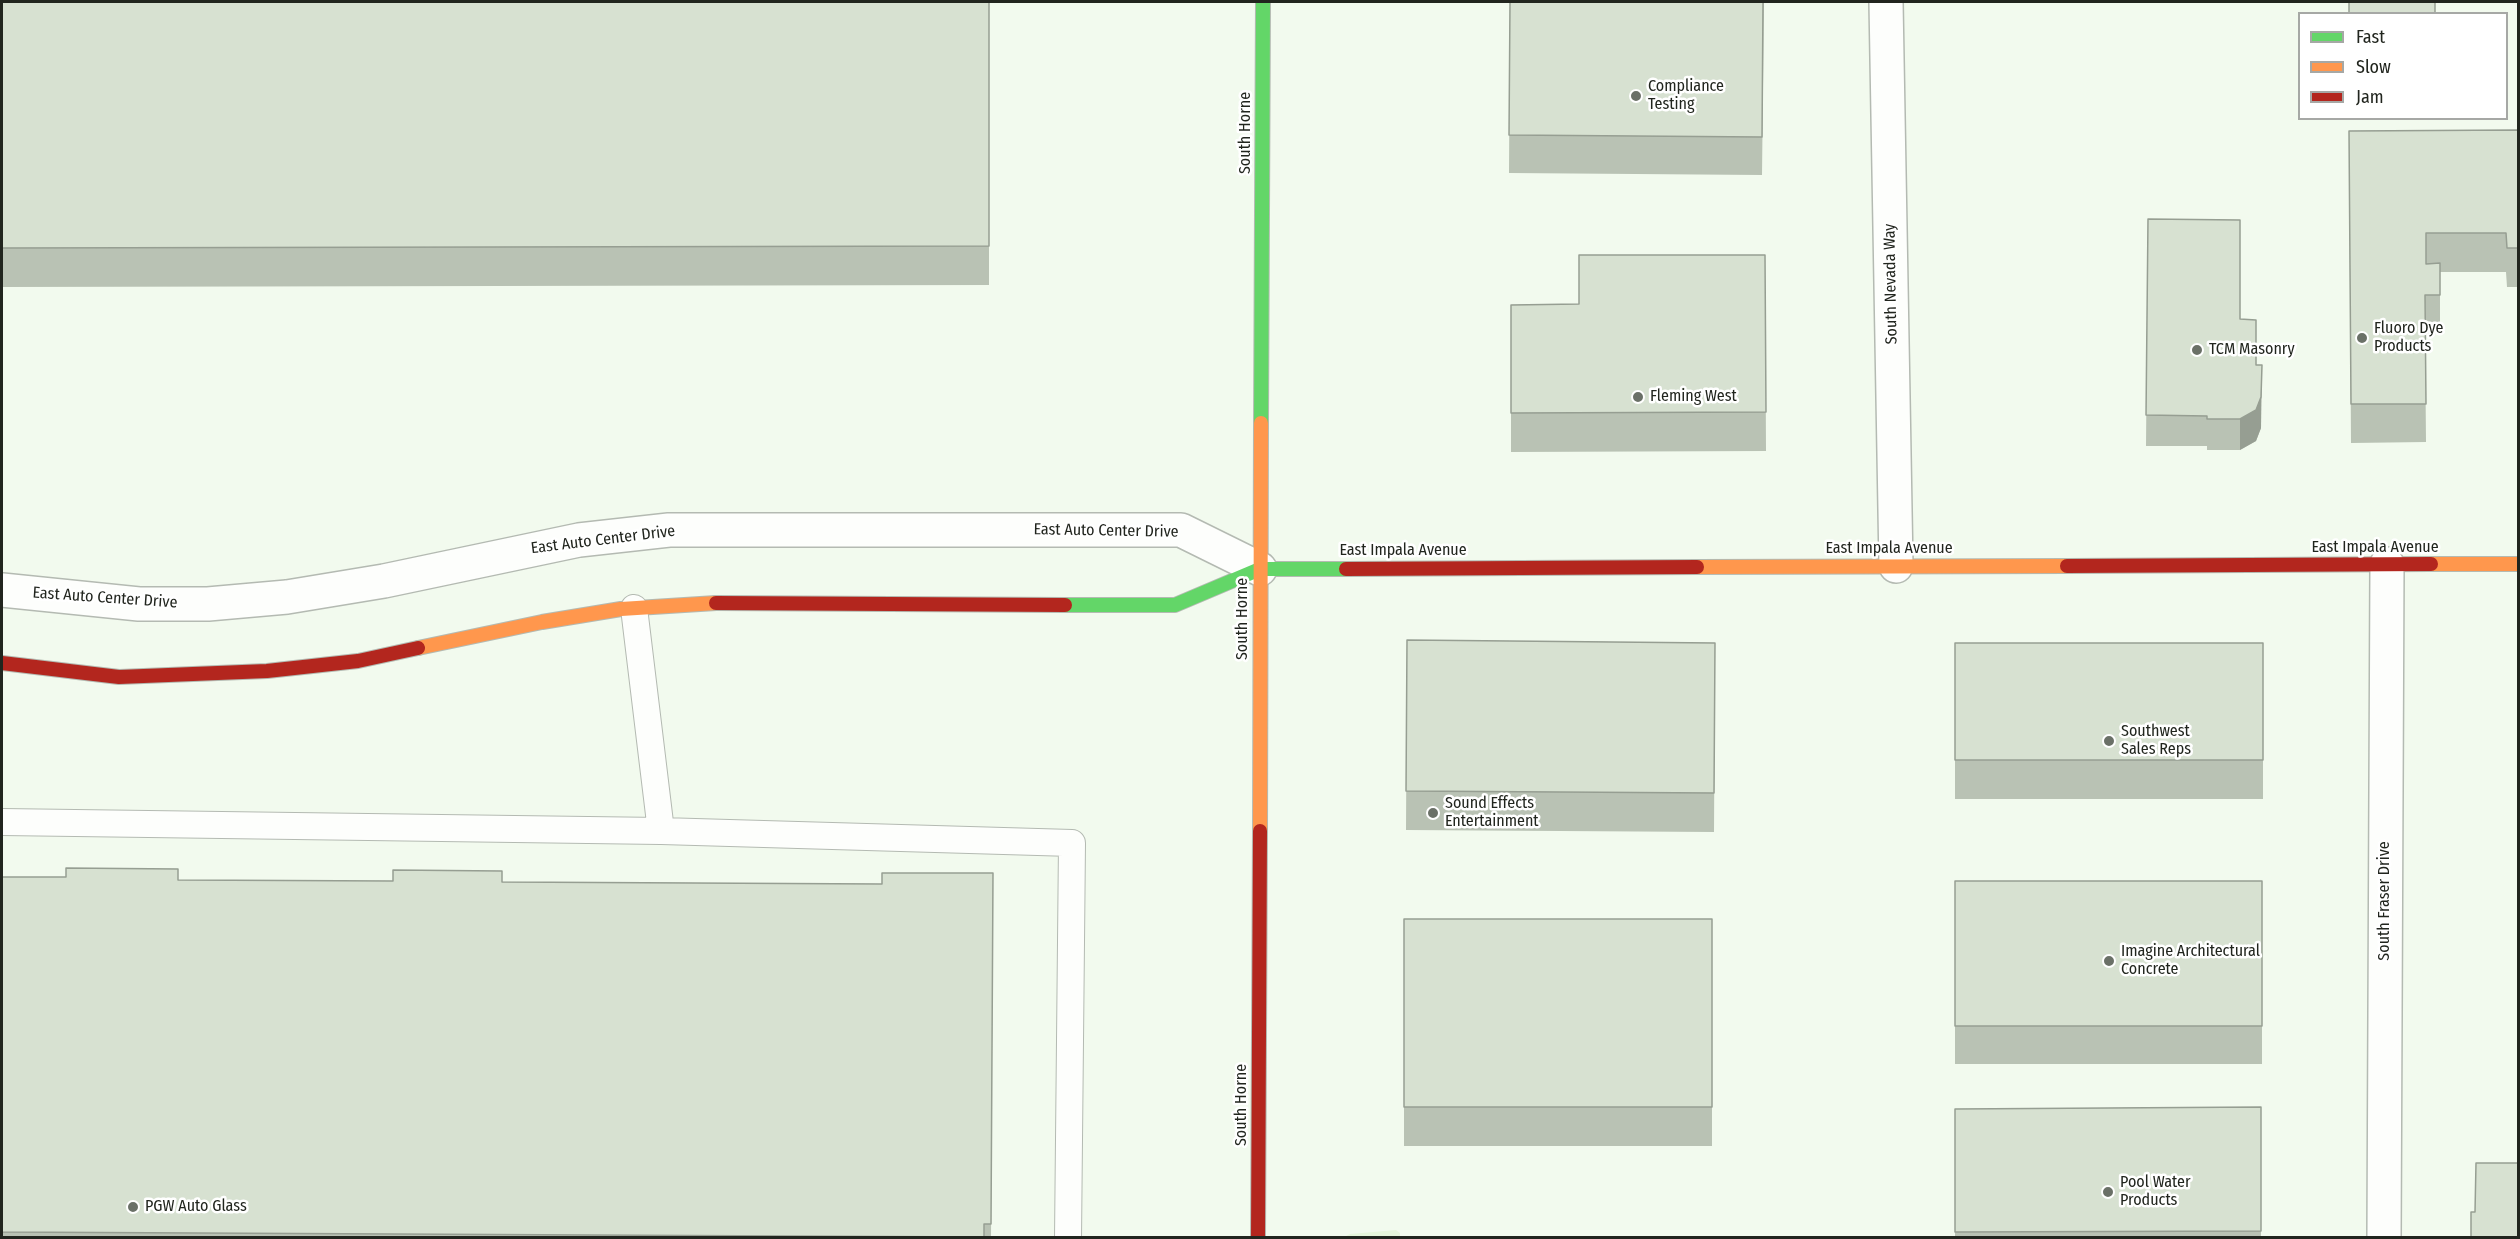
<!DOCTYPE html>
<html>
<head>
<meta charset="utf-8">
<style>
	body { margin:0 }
	#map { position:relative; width:2520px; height:1239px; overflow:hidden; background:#f2faee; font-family:"Fira Sans Condensed",sans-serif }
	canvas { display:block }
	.frame { position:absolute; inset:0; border:3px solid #21251e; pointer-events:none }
	.legend { position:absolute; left:2298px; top:12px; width:210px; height:108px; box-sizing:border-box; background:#fff; border:2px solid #a6a8a5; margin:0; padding:8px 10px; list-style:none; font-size:18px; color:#21251e }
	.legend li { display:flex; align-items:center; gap:12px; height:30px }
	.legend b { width:30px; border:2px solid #a6a8a5 }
</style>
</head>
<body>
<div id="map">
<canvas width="2520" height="1239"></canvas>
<div class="frame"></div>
<ul class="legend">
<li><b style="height:8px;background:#63d668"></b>Fast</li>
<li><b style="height:8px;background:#ff974d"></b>Slow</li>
<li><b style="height:8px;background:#b3261e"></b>Jam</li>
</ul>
</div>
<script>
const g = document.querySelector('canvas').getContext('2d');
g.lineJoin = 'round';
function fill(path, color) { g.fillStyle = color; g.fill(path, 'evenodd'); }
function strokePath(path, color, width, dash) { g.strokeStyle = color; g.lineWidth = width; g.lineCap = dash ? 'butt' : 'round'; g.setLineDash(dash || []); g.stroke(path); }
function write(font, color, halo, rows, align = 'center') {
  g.font = font + ' "Fira Sans Condensed",sans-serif'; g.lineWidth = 5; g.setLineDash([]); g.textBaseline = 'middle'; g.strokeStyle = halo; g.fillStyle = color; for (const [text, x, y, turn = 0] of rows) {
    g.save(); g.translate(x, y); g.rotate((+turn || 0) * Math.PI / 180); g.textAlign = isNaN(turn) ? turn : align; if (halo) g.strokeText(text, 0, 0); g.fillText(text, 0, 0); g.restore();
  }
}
fill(new Path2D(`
	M 1396,1230 L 1400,1233 L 1400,1237 L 1344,1237 L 1350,1234 Z`), '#e6f6dc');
const lane = new Path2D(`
	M 634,608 L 661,831
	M 2,822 L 661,831 L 1072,843 L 1068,1238`);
const street = new Path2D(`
	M 1886,2 L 1896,566
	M 2,590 L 139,604 L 208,604 L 287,597 L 384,581 L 579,540 L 669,530 L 1181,530 L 1260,569
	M 2384,1238 L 2387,564`);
const fast = new Path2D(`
	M 1261,423 L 1263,2
	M 1065,605 L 1175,605 L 1260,569 L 1346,569`);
const slow = new Path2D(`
	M 2431,564 L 2518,564
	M 1697,567 L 2067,566
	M 418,648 L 542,622 L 621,609 L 716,603
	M 1260,831 L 1261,423`);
const jam = new Path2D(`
	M 2067,566 L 2431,564
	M 1346,569 L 1697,567
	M 716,603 L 1065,605
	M 2,663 L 119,677 L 267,671 L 358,661 L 418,648
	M 1258,1238 L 1260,831`);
strokePath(lane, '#b4bab2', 28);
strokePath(street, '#b4bab2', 36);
strokePath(fast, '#b4bab2', 16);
strokePath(slow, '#b4bab2', 16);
strokePath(jam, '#b4bab2', 16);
strokePath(lane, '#fdfefc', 26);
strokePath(street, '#fdfefc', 33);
strokePath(fast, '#63d668', 14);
strokePath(slow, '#ff974d', 14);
strokePath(jam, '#b3261e', 14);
fill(new Path2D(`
	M 2,2 L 989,2 L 989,285 L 2,287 Z
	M 1510,2 L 1764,2 L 1762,175 L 1509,173 Z
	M 2518,130 L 2518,287 L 2507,287 L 2506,272 L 2440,272 L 2440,334 L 2425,334 L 2426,442 L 2351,443 L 2349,131 Z
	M 2148,219 L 2240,319 L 2256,365 L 2261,428 L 2256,441 L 2240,450 L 2207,450 L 2207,446 L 2146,446 Z
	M 1765,255 L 1766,451 L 1511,452 L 1511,305 L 1579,304 Z
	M 1407,640 L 1715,643 L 1714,832 L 1406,830 Z
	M 1955,643 L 2263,643 L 2263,799 L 1955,799 Z
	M 993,873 L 991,1238 L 2,1238 L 2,877 L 178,880 L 882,884 Z
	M 1955,881 L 2262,881 L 2262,1064 L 1955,1064 Z
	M 1404,919 L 1712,919 L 1712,1146 L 1404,1146 Z
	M 2261,1107 L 2261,1238 L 1955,1238 L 1955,1109 Z`), '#b9c2b4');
fill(new Path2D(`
	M 2262,365 L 2261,428 L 2256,441 L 2240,450 L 2240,419 Z`), '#969e92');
const building = new Path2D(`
	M 2,2 L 989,2 L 989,246 L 2,248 Z
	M 1510,2 L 1763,2 L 1762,137 L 1509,135 Z
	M 2349,2 L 2435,2 L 2435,14 L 2349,14 Z
	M 2518,130 L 2518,248 L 2507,248 L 2506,233 L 2426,233 L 2426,264 L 2440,263 L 2440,295 L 2425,295 L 2426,404 L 2351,404 L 2349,131 Z
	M 2148,219 L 2240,220 L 2240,319 L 2256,320 L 2256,365 L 2262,365 L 2261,397 L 2256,410 L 2240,419 L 2207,419 L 2207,416 L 2146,415 Z
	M 1579,255 L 1765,255 L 1766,412 L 1511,413 L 1511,305 L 1579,304 Z
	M 1407,640 L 1715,643 L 1714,793 L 1406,791 Z
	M 1955,643 L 2263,643 L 2263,760 L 1955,760 Z
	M 66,868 L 178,869 L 178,880 L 393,881 L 393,870 L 502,871 L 502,882 L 882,884 L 882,873 L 993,873 L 991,1224 L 984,1224 L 984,1237 L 2,1232 L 2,877 L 66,877 Z
	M 1955,881 L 2262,881 L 2262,1026 L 1955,1026 Z
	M 1404,919 L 1712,919 L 1712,1107 L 1404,1107 Z
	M 2261,1107 L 2261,1231 L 1955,1232 L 1955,1109 Z
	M 2476,1163 L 2518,1163 L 2518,1238 L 2471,1238 L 2471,1212 L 2475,1212 Z`);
fill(building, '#d7e1d1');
strokePath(building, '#969e92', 1.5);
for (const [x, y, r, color] of [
	[1636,96,6,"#6a7067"],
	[2362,338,6,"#6a7067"],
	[2197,350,6,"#6a7067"],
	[1638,397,6,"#6a7067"],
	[2109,741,6,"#6a7067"],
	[1433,813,6,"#6a7067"],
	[2109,961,6,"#6a7067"],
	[2108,1192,6,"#6a7067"],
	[133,1207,6,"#6a7067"]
]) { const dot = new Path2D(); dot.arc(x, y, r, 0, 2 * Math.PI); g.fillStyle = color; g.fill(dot); strokePath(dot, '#fff', 2); }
write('16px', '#21251e', '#fff', [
	["Compliance",1648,87],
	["Testing",1648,105],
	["Fluoro Dye",2374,329],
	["Products",2374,347],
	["TCM Masonry",2209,350],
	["Fleming West",1650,397],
	["Southwest",2121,732],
	["Sales Reps",2121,750],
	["Sound Effects",1445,804],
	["Entertainment",1445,822],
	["Imagine Architectural",2121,952],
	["Concrete",2121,970],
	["Pool Water",2120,1183],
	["Products",2120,1201],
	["PGW Auto Glass",145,1207]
], 'left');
write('16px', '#21251e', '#fff', [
	["South Horne",1246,133,-90],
	["South Nevada Way",1891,284,-91],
	["East Auto Center Drive",1106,531,1],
	["East Auto Center Drive",603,540,-7],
	["East Impala Avenue",2375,548],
	["East Impala Avenue",1889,549],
	["East Impala Avenue",1403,551],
	["East Auto Center Drive",105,598,4],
	["South Horne",1243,619,-90],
	["South Fraser Drive",2385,901,-90],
	["South Horne",1242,1105,-90]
]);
</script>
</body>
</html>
